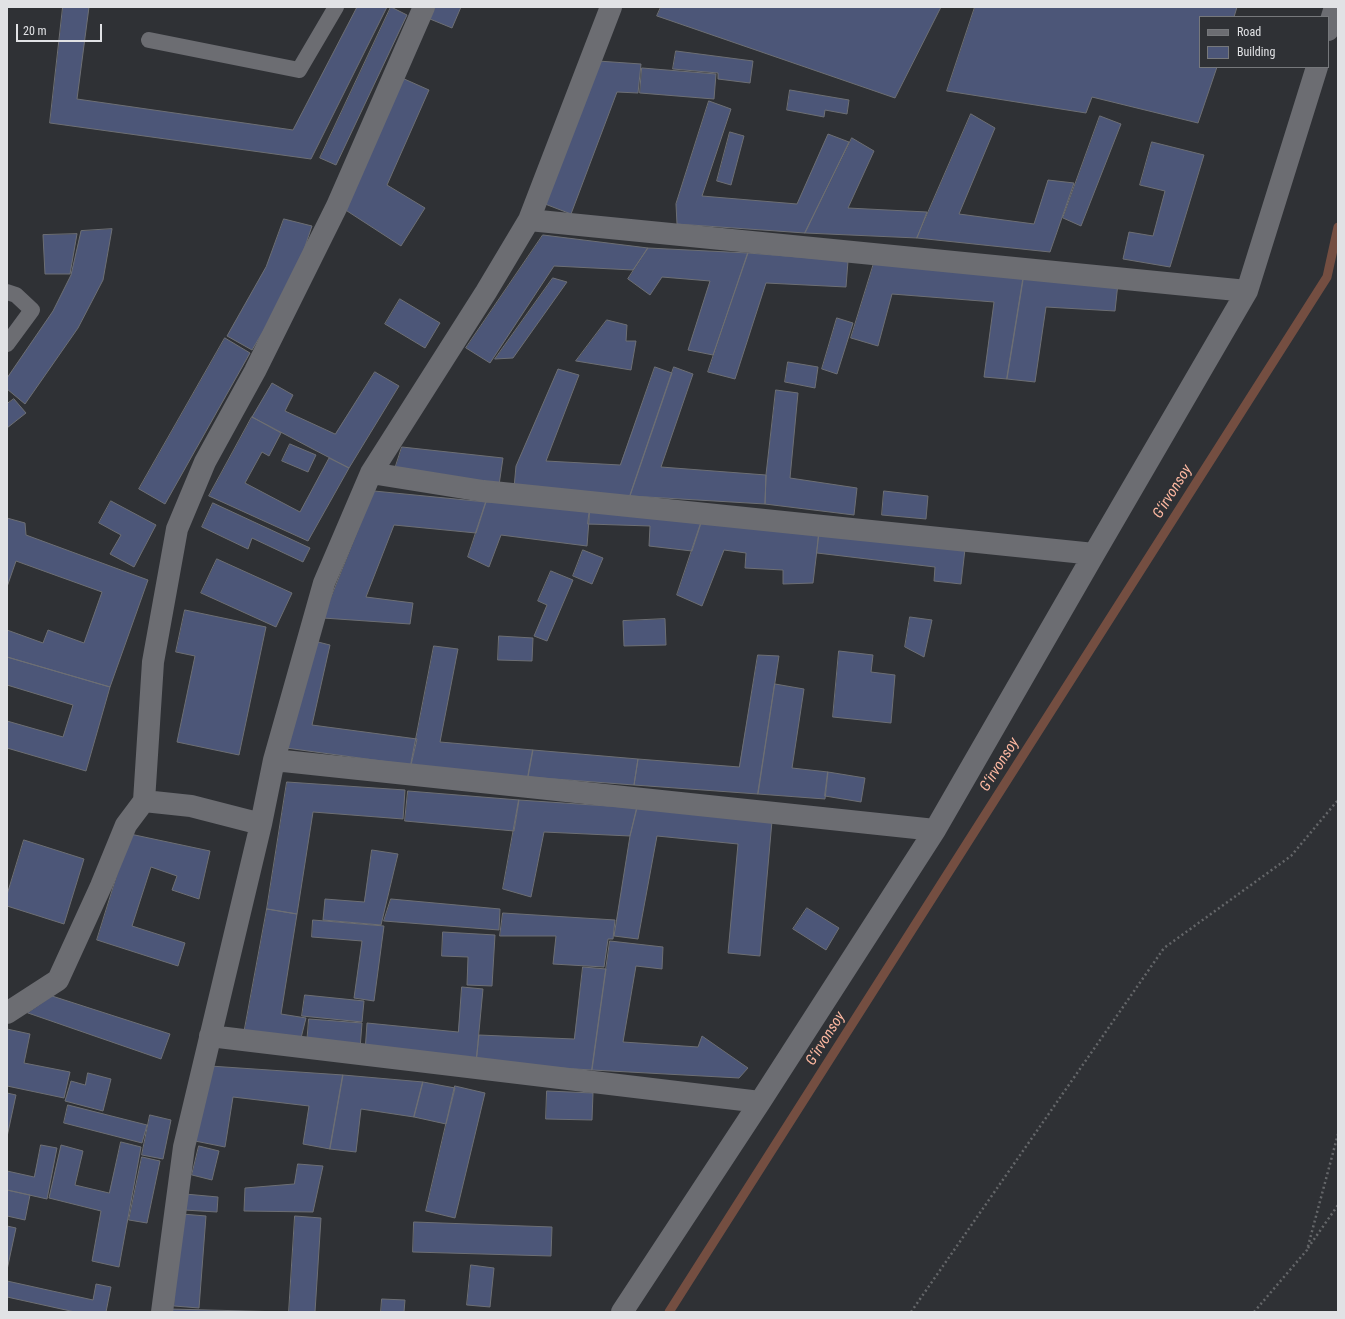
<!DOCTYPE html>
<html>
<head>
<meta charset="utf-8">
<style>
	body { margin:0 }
	#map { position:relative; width:1345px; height:1319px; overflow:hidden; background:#2f3135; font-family:"Roboto Condensed",sans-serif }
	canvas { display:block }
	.frame { position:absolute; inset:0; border:8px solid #e1e2e5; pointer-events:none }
	.legend { position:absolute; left:1199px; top:16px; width:130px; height:52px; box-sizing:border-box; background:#2f3135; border:1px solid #76787b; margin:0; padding:5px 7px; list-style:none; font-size:12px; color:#e1e2e5 }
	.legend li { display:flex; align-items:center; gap:8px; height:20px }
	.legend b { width:20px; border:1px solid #76787b }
	.scale { position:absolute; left:16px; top:24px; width:86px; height:18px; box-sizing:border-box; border:2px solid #e1e2e5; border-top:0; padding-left:5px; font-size:12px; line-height:14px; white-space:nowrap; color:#e1e2e5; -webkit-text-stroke:3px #2f3135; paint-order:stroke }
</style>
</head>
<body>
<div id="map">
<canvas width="1345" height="1319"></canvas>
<div class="frame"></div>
<ul class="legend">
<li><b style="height:5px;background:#6c6d72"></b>Road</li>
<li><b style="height:11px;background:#4c5678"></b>Building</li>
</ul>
<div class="scale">20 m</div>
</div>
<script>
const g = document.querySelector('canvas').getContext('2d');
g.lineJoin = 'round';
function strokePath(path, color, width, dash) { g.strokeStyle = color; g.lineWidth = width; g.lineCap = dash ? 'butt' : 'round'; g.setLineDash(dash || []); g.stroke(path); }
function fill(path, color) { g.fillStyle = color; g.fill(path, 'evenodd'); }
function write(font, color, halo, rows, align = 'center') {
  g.font = font + ' "Roboto Condensed",sans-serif'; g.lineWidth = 4; g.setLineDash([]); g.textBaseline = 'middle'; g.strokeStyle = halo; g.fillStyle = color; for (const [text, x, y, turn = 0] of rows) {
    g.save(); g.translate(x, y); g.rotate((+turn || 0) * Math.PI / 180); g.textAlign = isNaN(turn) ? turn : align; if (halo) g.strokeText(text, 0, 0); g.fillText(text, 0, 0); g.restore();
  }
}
strokePath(new Path2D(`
	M 669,1312 L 1327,277 L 1338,227`), '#744e41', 9);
const building = new Path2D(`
	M 63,7 L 89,7 L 77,99 L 293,130 L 357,7 L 387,7 L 311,159 L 50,123 Z
	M 391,7 L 407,15 L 336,165 L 320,158 Z
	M 435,7 L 461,7 L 452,28 L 430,19 Z
	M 661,7 L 941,7 L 895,98 L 657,16 Z
	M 975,7 L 1237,7 L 1234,17 L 1200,17 L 1200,67 L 1217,67 L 1198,123 L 1092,97 L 1086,113 L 947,91 Z
	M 676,51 L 753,61 L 750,83 L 718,79 L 718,73 L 673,69 Z
	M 598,61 L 641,64 L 638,93 L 617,92 L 571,214 L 545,204 Z
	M 642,68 L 716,74 L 714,99 L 640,93 Z
	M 402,78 L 429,90 L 387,185 L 425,208 L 401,246 L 344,209 Z
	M 790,90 L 849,100 L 847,114 L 825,110 L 824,117 L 787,110 Z
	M 709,101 L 731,109 L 702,196 L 797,204 L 828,134 L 849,142 L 805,233 L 677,224 L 676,204 Z
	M 971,114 L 995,128 L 959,214 L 1034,224 L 1048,180 L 1074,183 L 1050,252 L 917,238 Z
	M 1100,116 L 1121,124 L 1081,226 L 1063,218 Z
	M 730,132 L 744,136 L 731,185 L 717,181 Z
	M 852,138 L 874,151 L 848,208 L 927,212 L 917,238 L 805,233 Z
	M 1152,142 L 1204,155 L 1170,267 L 1123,259 L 1129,232 L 1153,236 L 1165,191 L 1140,185 Z
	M 284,219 L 312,226 L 294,279 L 252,350 L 227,336 L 266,267 Z
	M 112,229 L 103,280 L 78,328 L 25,404 L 7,389 L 7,378 L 53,311 L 71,275 L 81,231 Z
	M 77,234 L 70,274 L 45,274 L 43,235 Z
	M 543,235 L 648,248 L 633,270 L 554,266 L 490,363 L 466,348 Z
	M 648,248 L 748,253 L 713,355 L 688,350 L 710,281 L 662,277 L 650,295 L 628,279 Z
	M 748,253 L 848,261 L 846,287 L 766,283 L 735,379 L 708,372 Z
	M 874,263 L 1024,274 L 1007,379 L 984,377 L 994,302 L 892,294 L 878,346 L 851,338 Z
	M 1024,274 L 1118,283 L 1115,311 L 1046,307 L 1035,382 L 1007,379 Z
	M 553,278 L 567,282 L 513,358 L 495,359 Z
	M 400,299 L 440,323 L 425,348 L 385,324 Z
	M 837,318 L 853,323 L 837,374 L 822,369 Z
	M 607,320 L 627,325 L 626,341 L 636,341 L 631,370 L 576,361 Z
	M 225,338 L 250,353 L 165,504 L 139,489 Z
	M 788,362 L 818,367 L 815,388 L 785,382 Z
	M 655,367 L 672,373 L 630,496 L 514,488 L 516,466 L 558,369 L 579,375 L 546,461 L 620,465 Z
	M 674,367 L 693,374 L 661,467 L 766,475 L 765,504 L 630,496 Z
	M 375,372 L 399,386 L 349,468 L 252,417 L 272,383 L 293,395 L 285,411 L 335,434 Z
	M 776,390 L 798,393 L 790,478 L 857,488 L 854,515 L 765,504 L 766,475 Z
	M 14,399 L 26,413 L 7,428 L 7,404 Z
	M 252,417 L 281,433 L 269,456 L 262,452 L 245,483 L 300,512 L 329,458 L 349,468 L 308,541 L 209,496 Z
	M 290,444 L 316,455 L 308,472 L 282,461 Z
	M 402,447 L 503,458 L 499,485 L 394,472 Z
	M 374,491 L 486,502 L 476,533 L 394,525 L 366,597 L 413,603 L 410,624 L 323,618 Z
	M 884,491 L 928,496 L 926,519 L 882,515 Z
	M 111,501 L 156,525 L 134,567 L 110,554 L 121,535 L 99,523 Z
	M 486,502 L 590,507 L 587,546 L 501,535 L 489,567 L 468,557 Z
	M 213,503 L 310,548 L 303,562 L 252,538 L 248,549 L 202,527 Z
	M 590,507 L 702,520 L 692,551 L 649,546 L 650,526 L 588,524 Z
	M 7,518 L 25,523 L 26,535 L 148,580 L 110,687 L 7,657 L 7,630 L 43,643 L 48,630 L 84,643 L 102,592 L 16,561 L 7,587 Z
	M 702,520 L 819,533 L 813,583 L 783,584 L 783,570 L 745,568 L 746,553 L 724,550 L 702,606 L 677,595 Z
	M 819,533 L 965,549 L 961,584 L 934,581 L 935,567 L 817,553 Z
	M 583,550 L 603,558 L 592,584 L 573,576 Z
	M 217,559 L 292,593 L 276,627 L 201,593 Z
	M 551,571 L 573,580 L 547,641 L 534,636 L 547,605 L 538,601 Z
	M 185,610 L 266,627 L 239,755 L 177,742 L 195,656 L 176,652 Z
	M 910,617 L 932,620 L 924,657 L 905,647 Z
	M 665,619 L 666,645 L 624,646 L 623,621 Z
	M 499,636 L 533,638 L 532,661 L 498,660 Z
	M 310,640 L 330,645 L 312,725 L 417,739 L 411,765 L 286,748 Z
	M 434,646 L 458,649 L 440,742 L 533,750 L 528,777 L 411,765 Z
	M 839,651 L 873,655 L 871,672 L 895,675 L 891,723 L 833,717 Z
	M 758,655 L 779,656 L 758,794 L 634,785 L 638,759 L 739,767 Z
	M 7,657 L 110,687 L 86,771 L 7,748 L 7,721 L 63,737 L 73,705 L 7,685 Z
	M 775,684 L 804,689 L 792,768 L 828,772 L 825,799 L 758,794 Z
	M 533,750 L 638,759 L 634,785 L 528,777 Z
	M 828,772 L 865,778 L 861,802 L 825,796 Z
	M 287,782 L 405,790 L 403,819 L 313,812 L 297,914 L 267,909 Z
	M 408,791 L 519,800 L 514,831 L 405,821 Z
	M 519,800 L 637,808 L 630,836 L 544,832 L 531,897 L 503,889 Z
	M 637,808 L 772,821 L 760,956 L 728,953 L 738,844 L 657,836 L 638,939 L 614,936 L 630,836 Z
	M 130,834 L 210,851 L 199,899 L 172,890 L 177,876 L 151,867 L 132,926 L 185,943 L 178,966 L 97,940 Z
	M 24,840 L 84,859 L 64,924 L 7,906 L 7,895 Z
	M 372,850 L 398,854 L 381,925 L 323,920 L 325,899 L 364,902 Z
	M 391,899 L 500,909 L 499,930 L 384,921 Z
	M 807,908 L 839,928 L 826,950 L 793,929 Z
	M 267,909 L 297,914 L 281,1014 L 306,1018 L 299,1046 L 243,1039 Z
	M 503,913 L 615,920 L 613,939 L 608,939 L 604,967 L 553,964 L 556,936 L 500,936 Z
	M 313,920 L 384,926 L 374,1001 L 354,998 L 362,941 L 312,937 Z
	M 443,932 L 495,935 L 492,986 L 467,985 L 468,957 L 442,956 Z
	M 610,941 L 663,947 L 662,969 L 636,966 L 623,1042 L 698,1047 L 702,1036 L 748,1068 L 739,1078 L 592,1070 Z
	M 583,967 L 606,969 L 592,1070 L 476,1063 L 479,1035 L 574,1039 Z
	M 462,987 L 483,989 L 476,1063 L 365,1052 L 367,1023 L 458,1032 Z
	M 305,995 L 364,1001 L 362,1022 L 302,1016 Z
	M 52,996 L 170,1034 L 161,1059 L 28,1013 Z
	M 309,1019 L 362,1023 L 360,1049 L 307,1044 Z
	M 7,1029 L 30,1034 L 24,1063 L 70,1072 L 64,1098 L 7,1086 Z
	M 210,1066 L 343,1075 L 330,1149 L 303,1144 L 309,1106 L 233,1097 L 225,1147 L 195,1141 Z
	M 88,1073 L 111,1079 L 103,1111 L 65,1101 L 71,1081 L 85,1085 Z
	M 343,1075 L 423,1082 L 414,1117 L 361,1109 L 356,1152 L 330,1149 Z
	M 423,1082 L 455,1088 L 446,1124 L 414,1117 Z
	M 455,1086 L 485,1093 L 455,1218 L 426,1211 Z
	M 547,1091 L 593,1093 L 592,1120 L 546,1119 Z
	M 7,1093 L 16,1095 L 7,1137 Z
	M 68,1105 L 147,1125 L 142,1143 L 64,1123 Z
	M 150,1115 L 171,1120 L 163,1159 L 142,1155 Z
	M 121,1142 L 141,1147 L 119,1267 L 92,1261 L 101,1211 L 49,1198 L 61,1145 L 83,1151 L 75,1185 L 109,1193 Z
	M 41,1145 L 57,1148 L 47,1199 L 7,1190 L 7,1171 L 34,1177 Z
	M 199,1146 L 219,1151 L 212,1180 L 192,1175 Z
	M 142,1157 L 160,1161 L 147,1223 L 129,1220 Z
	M 298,1164 L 323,1166 L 313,1212 L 244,1211 L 245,1188 L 294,1184 Z
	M 7,1190 L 30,1195 L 25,1220 L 7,1216 Z
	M 185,1194 L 218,1197 L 217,1212 L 184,1210 Z
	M 182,1214 L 206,1216 L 199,1308 L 174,1306 Z
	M 295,1216 L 321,1218 L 315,1312 L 289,1312 Z
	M 414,1222 L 552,1227 L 551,1256 L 413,1252 Z
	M 7,1226 L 16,1228 L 7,1270 Z
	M 471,1265 L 494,1268 L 490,1307 L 467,1305 Z
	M 7,1281 L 93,1300 L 96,1284 L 111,1287 L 106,1312 L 75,1312 L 7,1297 Z
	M 382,1299 L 405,1300 L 404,1312 L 381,1312 Z
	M 170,1309 L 284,1312 L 170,1312 Z`);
fill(building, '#4c5678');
strokePath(building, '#6d6f74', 1);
strokePath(new Path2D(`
	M 1308,1248 L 1338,1205
	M 911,1312 L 1164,948 L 1291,856 L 1338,800
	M 1254,1312 L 1307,1250 L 1338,1134`), '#65676a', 2.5, [2, 3]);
strokePath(new Path2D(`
	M 149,40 L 299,70 L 336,7
	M 7,292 L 16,295 L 32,310 L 7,344`), '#6c6d72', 16);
strokePath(new Path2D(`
	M 1328,30 L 1335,7
	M 529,220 L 1247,291
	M 371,473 L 483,491 L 1094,554
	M 274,760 L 935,830
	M 144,801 L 153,662 L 177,529 L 205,462 L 255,371 L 337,206 L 424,7
	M 7,1013 L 58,980 L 101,886 L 126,825 L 144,801 L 191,806 L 261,824
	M 210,1036 L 760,1102
	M 162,1312 L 184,1147 L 261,824 L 274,760 L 324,583 L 371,473 L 486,292 L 529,220 L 611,7
	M 622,1312 L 760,1102 L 935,830 L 1094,554 L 1247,291 L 1317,67`), '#6c6d72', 22);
write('italic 15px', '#fcb7a0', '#2f3135', [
	["G‘irvonsoy",1173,492,-58],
	["G‘irvonsoy",1000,765,-58],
	["G‘irvonsoy",826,1039,-58]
]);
</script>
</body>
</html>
